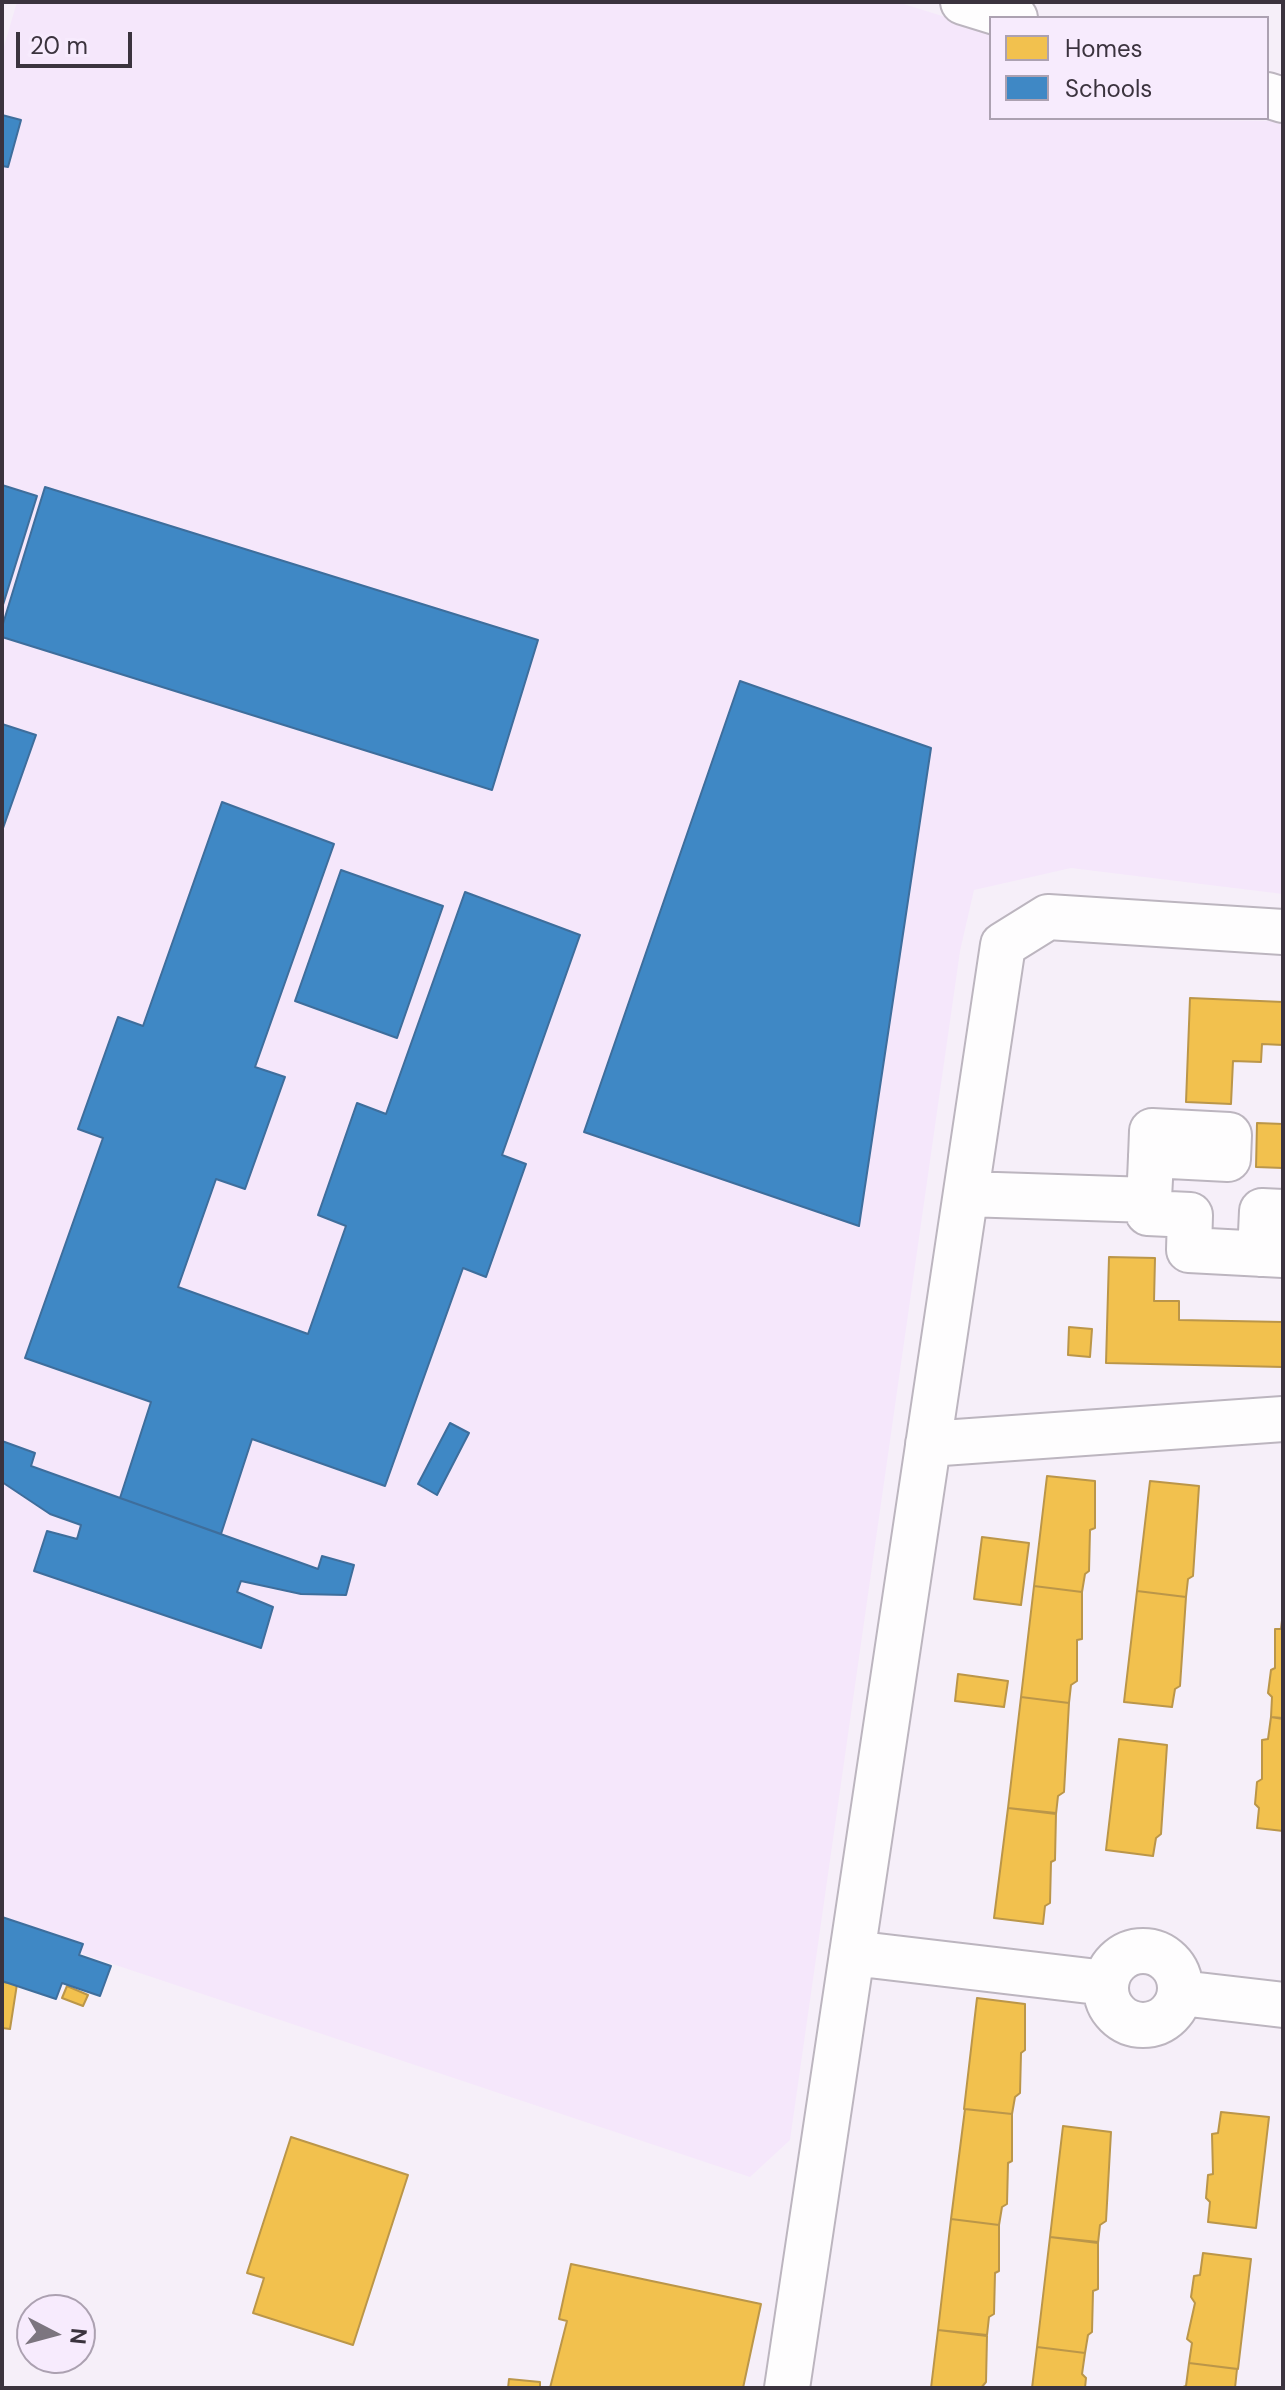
<!DOCTYPE html>
<html>
<head>
<meta charset="utf-8">
<style>
	body { margin:0 }
	#map { position:relative; width:1285px; height:2390px; overflow:hidden; background:#f6eff9; font-family:"DM Sans",sans-serif }
	canvas { display:block }
	.frame { position:absolute; inset:0; border:4px solid #3b333e; pointer-events:none }
	.legend { position:absolute; left:989px; top:16px; width:280px; height:104px; box-sizing:border-box; background:#f7ebfd; border:2px solid #aca1b1; margin:0; padding:10px 14px; list-style:none; font-size:24px; color:#3b333e }
	.legend li { display:flex; align-items:center; gap:16px; height:40px }
	.legend b { width:40px; border:2px solid #aca1b1 }
	.north { position:absolute; left:16px; top:2294px; width:80px; height:80px; box-sizing:border-box; background:#f7ebfd; border:2px solid #aca1b1; border-radius:50%; rotate:96deg; font-size:22px; font-weight:700; line-height:32px; text-align:center; color:#3b333e }
	.north::after { content:''; display:block; margin:auto; width:28px; height:36px; background:#7c757f; clip-path:polygon(50% 0,100% 100%,50% 72%,0 100%) }
	.scale { position:absolute; left:16px; top:32px; width:116px; height:36px; box-sizing:border-box; border:4px solid #3b333e; border-top:0; padding-left:10px; font-size:24px; line-height:28px; white-space:nowrap; color:#3b333e; -webkit-text-stroke:6px #f7ebfd; paint-order:stroke }
</style>
</head>
<body>
<div id="map">
<canvas width="1285" height="2390"></canvas>
<div class="frame"></div>
<ul class="legend">
<li><b style="height:22px;background:#f2c14e"></b>Homes</li>
<li><b style="height:22px;background:#3f88c5"></b>Schools</li>
</ul>
<div class="north">N</div>
<div class="scale">20 m</div>
</div>
<script>
const g = document.querySelector('canvas').getContext('2d');
g.lineJoin = 'round';
function fill(path, color) { g.fillStyle = color; g.fill(path, 'evenodd'); }
function strokePath(path, color, width, dash) { g.strokeStyle = color; g.lineWidth = width; g.lineCap = dash ? 'butt' : 'round'; g.setLineDash(dash || []); g.stroke(path); }
fill(new Path2D(`
	M 17,2 L 897,2 L 991,31 L 991,118 L 1283,121 L 1283,894 L 1071,868 L 974,890 L 960,951 L 790,2140 L 750,2177 L 2,1927 L 2,53 Z`), '#f5e7fb');
const homes = new Path2D(`
	M 1190,998 L 1283,1002 L 1283,1045 L 1262,1044 L 1261,1062 L 1233,1061 L 1231,1104 L 1186,1102 Z
	M 1257,1123 L 1283,1124 L 1283,1168 L 1256,1167 Z
	M 1109,1257 L 1155,1258 L 1154,1301 L 1179,1301 L 1179,1320 L 1283,1322 L 1283,1367 L 1106,1363 Z
	M 1069,1327 L 1092,1329 L 1090,1357 L 1068,1355 Z
	M 1047,1476 L 1095,1481 L 1095,1528 L 1090,1530 L 1089,1571 L 1085,1574 L 1082,1592 L 1034,1586 Z
	M 1150,1481 L 1199,1486 L 1193,1576 L 1188,1579 L 1186,1597 L 1137,1591 Z
	M 982,1537 L 1029,1543 L 1021,1605 L 974,1599 Z
	M 1034,1586 L 1082,1592 L 1082,1639 L 1077,1640 L 1077,1681 L 1071,1685 L 1069,1703 L 1021,1697 Z
	M 1137,1591 L 1186,1597 L 1180,1686 L 1175,1689 L 1172,1707 L 1124,1702 Z
	M 1283,1612 L 1283,1718 L 1271,1717 L 1272,1697 L 1268,1693 L 1271,1670 L 1275,1668 L 1275,1629 L 1281,1629 Z
	M 958,1674 L 1008,1681 L 1004,1707 L 955,1701 Z
	M 1021,1697 L 1069,1703 L 1064,1792 L 1058,1796 L 1056,1814 L 1008,1808 Z
	M 1271,1717 L 1283,1719 L 1283,1831 L 1257,1828 L 1259,1808 L 1255,1804 L 1257,1782 L 1262,1779 L 1262,1740 L 1268,1739 Z
	M 1119,1739 L 1167,1745 L 1161,1834 L 1156,1838 L 1153,1856 L 1106,1850 Z
	M 1008,1808 L 1056,1813 L 1055,1860 L 1051,1862 L 1050,1903 L 1045,1906 L 1043,1924 L 994,1918 Z
	M 2,1982 L 17,1984 L 10,2029 L 2,2028 Z
	M 67,1986 L 88,1995 L 83,2006 L 62,1998 Z
	M 977,1998 L 1025,2004 L 1025,2050 L 1021,2053 L 1020,2093 L 1015,2097 L 1012,2114 L 964,2109 Z
	M 965,2109 L 1012,2114 L 1012,2161 L 1008,2163 L 1007,2204 L 1002,2207 L 999,2225 L 951,2219 Z
	M 1221,2112 L 1269,2117 L 1256,2228 L 1208,2222 L 1210,2202 L 1206,2198 L 1208,2175 L 1213,2174 L 1212,2134 L 1218,2133 Z
	M 1063,2126 L 1111,2132 L 1106,2221 L 1100,2225 L 1098,2243 L 1050,2237 Z
	M 291,2137 L 408,2175 L 353,2345 L 253,2313 L 264,2278 L 247,2273 Z
	M 951,2219 L 999,2225 L 999,2271 L 995,2273 L 994,2314 L 989,2317 L 987,2335 L 938,2330 Z
	M 1050,2237 L 1098,2242 L 1098,2289 L 1093,2291 L 1092,2332 L 1088,2335 L 1085,2353 L 1037,2347 Z
	M 1203,2253 L 1251,2259 L 1238,2369 L 1189,2363 L 1192,2343 L 1187,2339 L 1195,2303 L 1191,2297 L 1194,2276 L 1200,2275 Z
	M 571,2264 L 761,2304 L 743,2388 L 550,2388 L 567,2321 L 559,2319 Z
	M 938,2330 L 987,2336 L 986,2382 L 981,2388 L 931,2388 Z
	M 1037,2347 L 1085,2353 L 1082,2374 L 1086,2378 L 1085,2388 L 1032,2388 Z
	M 1189,2363 L 1237,2369 L 1235,2388 L 1180,2388 L 1186,2386 Z
	M 509,2379 L 540,2382 L 540,2388 L 508,2388 Z`);
fill(homes, '#f2c14e');
strokePath(homes, '#bb9649', 2);
const schools = new Path2D(`
	M 2,115 L 21,120 L 8,167 L 2,166 Z
	M 2,485 L 37,496 L 2,608 Z
	M 45,487 L 538,640 L 492,790 L 2,637 L 2,627 Z
	M 740,681 L 931,748 L 859,1226 L 584,1132 Z
	M 2,724 L 36,735 L 2,831 Z
	M 222,802 L 334,844 L 255,1067 L 285,1077 L 245,1189 L 216,1179 L 178,1287 L 308,1334 L 346,1226 L 318,1215 L 357,1103 L 386,1114 L 465,892 L 580,935 L 502,1155 L 526,1164 L 486,1277 L 463,1268 L 385,1486 L 252,1439 L 221,1534 L 120,1498 L 151,1402 L 25,1358 L 103,1138 L 78,1129 L 118,1017 L 143,1026 Z
	M 341,870 L 443,906 L 397,1038 L 295,1001 Z
	M 450,1423 L 469,1433 L 437,1495 L 418,1484 Z
	M 2,1441 L 35,1453 L 31,1466 L 318,1569 L 322,1556 L 354,1565 L 346,1595 L 301,1594 L 241,1581 L 237,1592 L 273,1607 L 261,1648 L 34,1571 L 47,1531 L 77,1539 L 81,1525 L 50,1514 L 2,1482 Z
	M 2,1917 L 83,1944 L 79,1955 L 111,1966 L 100,1996 L 62,1983 L 56,1999 L 2,1981 Z`);
fill(schools, '#3f88c5');
strokePath(schools, '#3e6e9c', 2);
const minor = new Path2D(`
	M 963,2 L 1015,18
	M 1267,95 L 1283,100
	M 1151,1155 L 1228,1159 L 1229,1135 L 1152,1131 C 1151,1159 1150,1186 1148,1213 L 1190,1215 L 1189,1250 L 1283,1255
	M 966,1194 L 1149,1200
	M 1260,1254 L 1262,1211 L 1283,1212
	M 928,1444 L 1283,1419
	M1106 1988a37 37 0 1 1 74 0a37 37 0 1 1-74 0Z
	M 852,1953 L 1106,1983
	M 1181,1993 L 1283,2005
	M 787,2388 L 1003,945 L 1048,917 L 1283,932`);
strokePath(minor, '#bcb5bf', 48);
strokePath(minor, '#fefdfe', 44);
</script>
</body>
</html>
